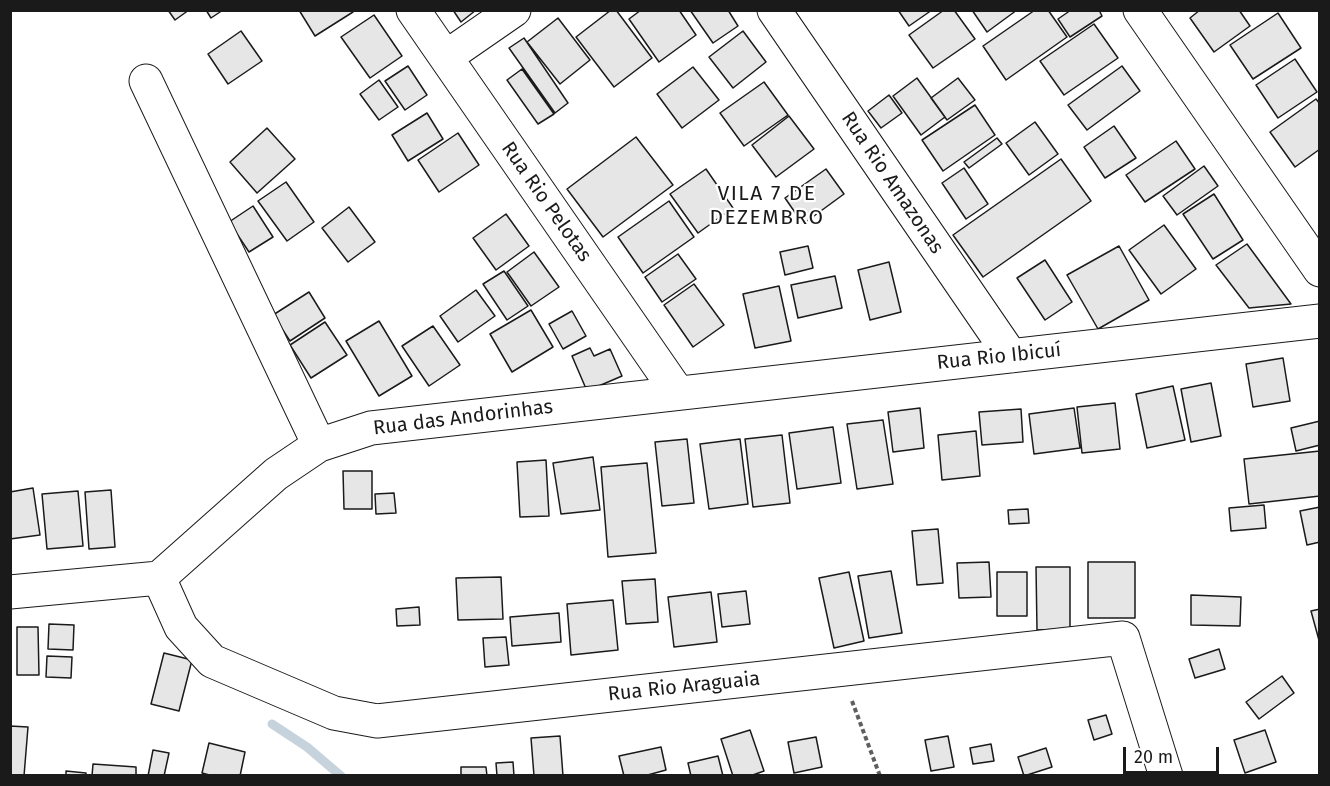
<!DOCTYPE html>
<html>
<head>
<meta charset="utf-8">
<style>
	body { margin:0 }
	#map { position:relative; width:1330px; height:786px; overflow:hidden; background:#fff; font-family:"Fira Sans",sans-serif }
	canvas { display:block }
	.frame { position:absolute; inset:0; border:12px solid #1a1a1a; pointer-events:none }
	.scale { position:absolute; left:1123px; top:747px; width:96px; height:27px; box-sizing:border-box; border:3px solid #1a1a1a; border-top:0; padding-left:8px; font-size:18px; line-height:21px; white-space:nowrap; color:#1a1a1a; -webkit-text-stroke:4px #fff; paint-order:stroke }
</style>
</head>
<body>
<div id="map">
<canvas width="1330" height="786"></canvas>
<div class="frame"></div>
<div class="scale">20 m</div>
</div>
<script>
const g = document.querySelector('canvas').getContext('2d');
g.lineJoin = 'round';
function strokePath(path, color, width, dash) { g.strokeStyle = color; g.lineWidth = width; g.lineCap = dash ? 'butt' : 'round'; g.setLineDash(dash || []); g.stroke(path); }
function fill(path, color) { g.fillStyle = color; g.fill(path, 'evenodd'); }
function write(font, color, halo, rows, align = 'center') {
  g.font = font + ' "Fira Sans",sans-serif'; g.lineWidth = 4.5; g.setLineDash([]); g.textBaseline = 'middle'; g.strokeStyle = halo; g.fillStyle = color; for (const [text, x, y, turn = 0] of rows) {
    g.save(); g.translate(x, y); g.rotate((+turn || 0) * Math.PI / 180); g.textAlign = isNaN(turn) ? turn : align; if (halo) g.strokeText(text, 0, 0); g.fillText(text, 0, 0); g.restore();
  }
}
strokePath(new Path2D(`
	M 272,724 L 307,747 L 341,776`), '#c6d2dc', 9);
const building = new Path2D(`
	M 168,10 L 189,10 L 175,20 Z
	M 206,10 L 223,10 L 211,18 Z
	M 299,10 L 352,10 L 353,12 L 315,36 Z
	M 453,10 L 476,10 L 461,22 Z
	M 611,10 L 616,10 L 652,58 L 614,87 L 576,37 Z
	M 641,10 L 679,10 L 696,35 L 659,62 L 629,19 Z
	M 690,10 L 728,10 L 738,26 L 713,43 Z
	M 898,10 L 932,10 L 909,26 Z
	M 944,10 L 954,10 L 975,39 L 933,68 L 909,35 Z
	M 972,10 L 1017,10 L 987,32 Z
	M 1035,10 L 1048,10 L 1067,37 L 1006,80 L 983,46 Z
	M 1071,10 L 1099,10 L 1102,16 L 1070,37 L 1058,19 Z
	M 1200,10 L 1239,10 L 1250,26 L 1214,52 L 1190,18 Z
	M 1278,13 L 1301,48 L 1253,79 L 1230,45 Z
	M 374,15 L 402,56 L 370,78 L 341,37 Z
	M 558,18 L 590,60 L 560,84 L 527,42 Z
	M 1094,24 L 1118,58 L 1064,95 L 1040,61 Z
	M 241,31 L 262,61 L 228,84 L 208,54 Z
	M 743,31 L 766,62 L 733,88 L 709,57 Z
	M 524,38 L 568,103 L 555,113 L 509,48 Z
	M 1295,59 L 1317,92 L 1278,118 L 1256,85 Z
	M 408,66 L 427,95 L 405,110 L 385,81 Z
	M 1122,66 L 1140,91 L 1087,130 L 1068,105 Z
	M 693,67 L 719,100 L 682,128 L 657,94 Z
	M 522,69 L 554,114 L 538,124 L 507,80 Z
	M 917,78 L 945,117 L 921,135 L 893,96 Z
	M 958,78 L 975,100 L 947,120 L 931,98 Z
	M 379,80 L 398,107 L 379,120 L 360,94 Z
	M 764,82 L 788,115 L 744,146 L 720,113 Z
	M 889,95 L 902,113 L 881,128 L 868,111 Z
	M 1316,99 L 1320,104 L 1320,149 L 1295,167 L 1270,132 Z
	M 975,105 L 995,135 L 943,171 L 922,140 Z
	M 427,113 L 443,139 L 408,161 L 392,135 Z
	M 789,116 L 814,149 L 776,177 L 752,145 Z
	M 1035,122 L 1058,154 L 1029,175 L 1006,143 Z
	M 1114,126 L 1136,158 L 1105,178 L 1084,147 Z
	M 267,128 L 295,159 L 257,193 L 230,162 Z
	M 458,133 L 479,165 L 439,192 L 418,160 Z
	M 636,137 L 673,185 L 603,237 L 567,189 Z
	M 997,138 L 1002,144 L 969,168 L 964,162 Z
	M 1176,141 L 1195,169 L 1145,202 L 1126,175 Z
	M 1061,159 L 1091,201 L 983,277 L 953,235 Z
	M 1204,166 L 1218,186 L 1177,215 L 1163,196 Z
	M 964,168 L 988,204 L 966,219 L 942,183 Z
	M 706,169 L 733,208 L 698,233 L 670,194 Z
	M 826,169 L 844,194 L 803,224 L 785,198 Z
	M 286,182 L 314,222 L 287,241 L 258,201 Z
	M 1214,194 L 1243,240 L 1213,259 L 1183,214 Z
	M 669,201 L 694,237 L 643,273 L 618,237 Z
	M 253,206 L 273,237 L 249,252 L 229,222 Z
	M 349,207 L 375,242 L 348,262 L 322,228 Z
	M 506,214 L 529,246 L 496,270 L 473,238 Z
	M 1164,225 L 1196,269 L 1161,294 L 1129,250 Z
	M 1247,244 L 1291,304 L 1249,308 L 1216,265 Z
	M 808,246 L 813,268 L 785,275 L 780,252 Z
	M 1119,246 L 1149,300 L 1098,329 L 1067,275 Z
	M 534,252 L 559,287 L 531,306 L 507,272 Z
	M 678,254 L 696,279 L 662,302 L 645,277 Z
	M 1045,260 L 1072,302 L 1045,320 L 1017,278 Z
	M 889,262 L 901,312 L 870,320 L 858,270 Z
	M 504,271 L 528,306 L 507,320 L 483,284 Z
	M 835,276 L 842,308 L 798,318 L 791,285 Z
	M 694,284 L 724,325 L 693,347 L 664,305 Z
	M 779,286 L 791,341 L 755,348 L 743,294 Z
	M 476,290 L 495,316 L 458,342 L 440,316 Z
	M 309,292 L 325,318 L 290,341 L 273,315 Z
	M 531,310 L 553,347 L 512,372 L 490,334 Z
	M 572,311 L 586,336 L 563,349 L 549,324 Z
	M 379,321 L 412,376 L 379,396 L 346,341 Z
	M 325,322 L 347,355 L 311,378 L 290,345 Z
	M 433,326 L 460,365 L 429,386 L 402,346 Z
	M 590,348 L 594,356 L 610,349 L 622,376 L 587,391 L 572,356 Z
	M 1283,358 L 1290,401 L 1253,407 L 1246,364 Z
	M 1211,383 L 1221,436 L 1191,442 L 1181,389 Z
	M 1173,386 L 1185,440 L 1147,448 L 1136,394 Z
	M 1115,403 L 1120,449 L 1082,453 L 1077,407 Z
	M 920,408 L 924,448 L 893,452 L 888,412 Z
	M 1074,408 L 1080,448 L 1034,454 L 1029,414 Z
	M 1021,409 L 1023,442 L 982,445 L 979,412 Z
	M 883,420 L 893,484 L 857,489 L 847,424 Z
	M 1320,421 L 1320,445 L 1296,451 L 1291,428 Z
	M 833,427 L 841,483 L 797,489 L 789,433 Z
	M 976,431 L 980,476 L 942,480 L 938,435 Z
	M 782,435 L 790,503 L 753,507 L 745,439 Z
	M 687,439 L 694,503 L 662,506 L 655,442 Z
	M 740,439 L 748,504 L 709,509 L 700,444 Z
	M 1320,451 L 1320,496 L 1249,504 L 1244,459 Z
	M 593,457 L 600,510 L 561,514 L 553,463 Z
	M 546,460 L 549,516 L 520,517 L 517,462 Z
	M 647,463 L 656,553 L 608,557 L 601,467 Z
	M 343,471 L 372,471 L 372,509 L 344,509 Z
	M 33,488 L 40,535 L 10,539 L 10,492 Z
	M 111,490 L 115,547 L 89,549 L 85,492 Z
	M 78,491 L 83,546 L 47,549 L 42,494 Z
	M 394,493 L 396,513 L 376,514 L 375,494 Z
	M 1264,505 L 1266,528 L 1231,531 L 1229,508 Z
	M 1320,507 L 1320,542 L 1307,545 L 1300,511 Z
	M 1028,509 L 1029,523 L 1009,524 L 1008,510 Z
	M 938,529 L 943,583 L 917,585 L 912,531 Z
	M 989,562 L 991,597 L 959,598 L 957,563 Z
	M 1088,562 L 1135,562 L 1135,618 L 1088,618 Z
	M 1036,567 L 1070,567 L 1070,629 L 1037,630 Z
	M 891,571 L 902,633 L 869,638 L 858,576 Z
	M 849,572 L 864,641 L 834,648 L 819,578 Z
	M 997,572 L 1027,572 L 1027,616 L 997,616 Z
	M 501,577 L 503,619 L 458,620 L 456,578 Z
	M 655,579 L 658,622 L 626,624 L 622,581 Z
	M 746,591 L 750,624 L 722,627 L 718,594 Z
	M 711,592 L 717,642 L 674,647 L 668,597 Z
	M 1191,595 L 1241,597 L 1240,626 L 1191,625 Z
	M 613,600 L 618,650 L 571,655 L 567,604 Z
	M 419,607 L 420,625 L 397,626 L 396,609 Z
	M 1320,609 L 1320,644 L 1311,611 Z
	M 559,613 L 561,642 L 512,646 L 510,617 Z
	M 49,624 L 74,625 L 73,650 L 48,649 Z
	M 17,627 L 38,627 L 39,675 L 17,675 Z
	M 506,637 L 509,665 L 485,667 L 483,638 Z
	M 1219,649 L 1225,669 L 1195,678 L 1189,659 Z
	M 164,653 L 192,660 L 179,711 L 151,704 Z
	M 47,656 L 72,657 L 71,678 L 46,677 Z
	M 1282,676 L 1294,693 L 1259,719 L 1246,702 Z
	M 1106,715 L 1112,734 L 1094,740 L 1088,720 Z
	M 10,726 L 28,727 L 24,776 L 10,776 Z
	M 750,730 L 764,771 L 750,776 L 733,776 L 721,739 Z
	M 1265,730 L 1276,762 L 1245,773 L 1234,740 Z
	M 560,736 L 563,776 L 534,776 L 531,738 Z
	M 948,736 L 954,767 L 931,771 L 925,740 Z
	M 816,737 L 822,767 L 794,773 L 788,742 Z
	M 209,743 L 245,752 L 240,776 L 213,776 L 202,773 Z
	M 991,744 L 994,761 L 973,764 L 970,748 Z
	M 661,747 L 666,770 L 644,776 L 624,776 L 619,756 Z
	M 1046,748 L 1052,767 L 1024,776 L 1018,757 Z
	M 153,750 L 169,753 L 164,776 L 148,776 Z
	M 718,756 L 723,776 L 691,776 L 688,763 Z
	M 513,762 L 514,776 L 497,776 L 496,763 Z
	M 93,764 L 136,767 L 136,776 L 92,776 Z
	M 461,767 L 486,767 L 487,776 L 461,776 Z
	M 66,771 L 86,773 L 86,776 L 66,776 Z`);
fill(building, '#e6e6e6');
strokePath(building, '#1a1a1a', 1.5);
const minor = new Path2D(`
	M 413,10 L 678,393
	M 774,10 L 1011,356
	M 1140,10 L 1320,270
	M 446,57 L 514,10
	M 146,81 L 319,445
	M 159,578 L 181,627 L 212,661 L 334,713 L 377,721 L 1123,638 L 1166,776
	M 10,592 L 159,578 L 276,474 L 319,445 L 371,428 L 1320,321`);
strokePath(minor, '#1a1a1a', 35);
strokePath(new Path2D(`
	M 852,701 L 880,776`), '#5f5f5f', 4, [4.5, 3]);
strokePath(minor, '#fff', 33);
write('20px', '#1a1a1a', '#fff', [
	["Rua Rio Amazonas",892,183,56],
	["Rua Rio Pelotas",546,202,55],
	["Rua Rio Ibicuí",999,357,-6],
	["Rua das Andorinhas",463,418,-7],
	["Rua Rio Araguaia",684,687,-6]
]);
g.letterSpacing = '1.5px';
write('21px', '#1a1a1a', '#fff', [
	["VILA 7 DE",767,194],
	["DEZEMBRO",767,218]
]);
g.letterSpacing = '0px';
</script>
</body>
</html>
